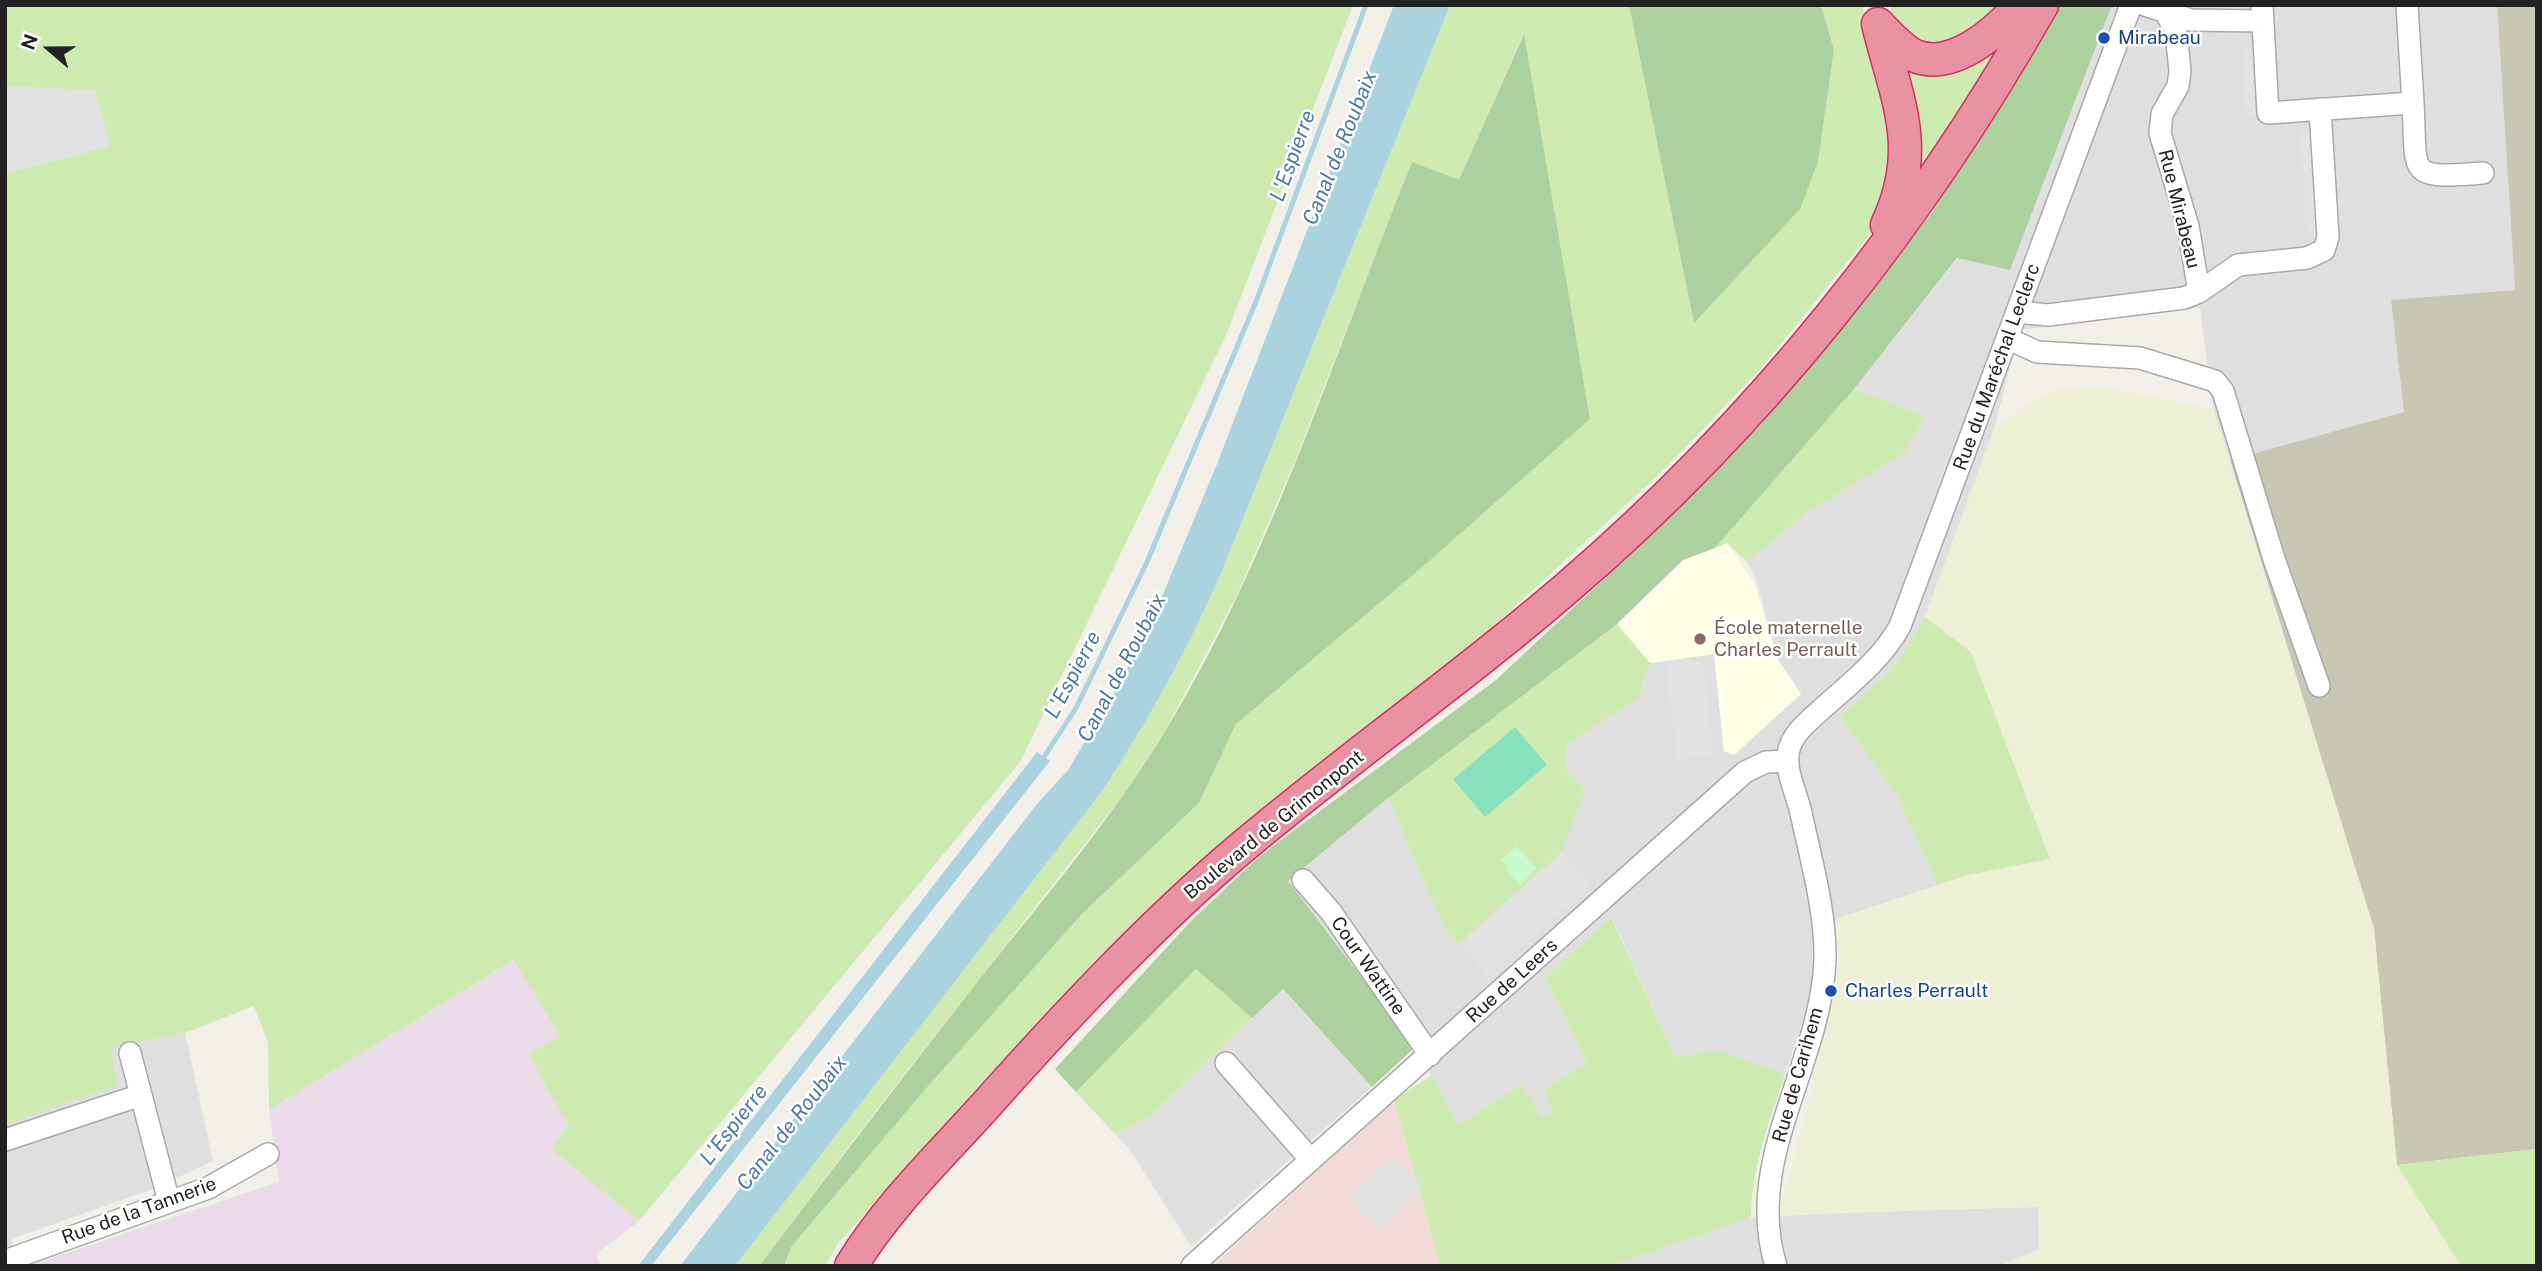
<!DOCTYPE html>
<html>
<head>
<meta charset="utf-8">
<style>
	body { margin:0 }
	#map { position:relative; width:2542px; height:1271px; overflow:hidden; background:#f2efe9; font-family:"Public Sans",sans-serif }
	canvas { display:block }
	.frame { position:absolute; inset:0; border:7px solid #222; pointer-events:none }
	.north { position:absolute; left:14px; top:14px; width:70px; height:70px; -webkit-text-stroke:5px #fff; paint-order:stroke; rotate:290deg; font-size:19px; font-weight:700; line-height:28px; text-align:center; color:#222 }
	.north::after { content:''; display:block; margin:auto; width:24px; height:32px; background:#222; clip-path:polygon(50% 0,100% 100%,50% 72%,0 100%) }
</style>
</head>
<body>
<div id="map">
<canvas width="2542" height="1271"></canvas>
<div class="frame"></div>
<div class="north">N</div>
</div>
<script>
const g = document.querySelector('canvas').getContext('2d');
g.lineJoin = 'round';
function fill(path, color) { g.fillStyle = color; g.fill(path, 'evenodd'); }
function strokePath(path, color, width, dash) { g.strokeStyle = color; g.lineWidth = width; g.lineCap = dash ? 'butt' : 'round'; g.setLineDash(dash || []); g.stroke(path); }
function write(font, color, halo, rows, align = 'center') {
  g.font = font + ' "Public Sans",sans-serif'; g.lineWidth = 5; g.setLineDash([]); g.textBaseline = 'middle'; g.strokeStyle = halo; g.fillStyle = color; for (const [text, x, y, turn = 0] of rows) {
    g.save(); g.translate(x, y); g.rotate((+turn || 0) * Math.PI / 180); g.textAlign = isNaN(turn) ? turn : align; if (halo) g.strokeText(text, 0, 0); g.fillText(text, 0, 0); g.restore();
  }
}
fill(new Path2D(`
	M 2112,5 L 2497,5 L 2515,291 L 2391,300 L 2404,412 L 2230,460 L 2213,409 L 2200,308 L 2019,330 L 1995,426 L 1925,617 L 1890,672 L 1839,716 L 1898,798 L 1938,885 L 1837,919 L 1785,1074 L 1718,1050 L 1675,1057 L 1612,917 L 1545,977 L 1587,1063 L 1544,1089 L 1554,1112 L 1541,1120 L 1523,1084 L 1458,1125 L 1415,1047 L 1288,881 L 1388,798 L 1444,928 L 1566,769 L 1567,744 L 1638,699 L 1650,663 L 1714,654 L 1724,750 L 1801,694 L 1778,660 L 1756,580 L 1747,562 L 1806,513 L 1907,450 L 1925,416 L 1854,389 L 1958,258 L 2010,270 Z
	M 1282,989 L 1372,1087 L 1191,1246 L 1130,1150 L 1115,1134 L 1152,1115 Z
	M 185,1033 L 213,1161 L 153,1189 L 11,1239 L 20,1266 L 5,1266 L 5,1121 L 11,1123 L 110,1048 Z
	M 2038,1207 L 2039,1250 L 1999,1266 L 1610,1266 L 1751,1218 L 1884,1210 Z`), '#e0dfdf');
fill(new Path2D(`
	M 1394,1100 L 1440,1266 L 1213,1266 Z`), '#f2dad9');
fill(new Path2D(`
	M 515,960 L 560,1036 L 528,1054 L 568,1125 L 551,1149 L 639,1221 L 596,1254 L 600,1266 L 28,1266 L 279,1182 L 269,1110 Z`), '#ebdbe8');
fill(new Path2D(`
	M 1727,543 L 1754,583 L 1778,660 L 1801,694 L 1734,755 L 1724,751 L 1714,654 L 1650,663 L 1617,624 L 1683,560 Z`), '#ffffe5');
fill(new Path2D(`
	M 2497,5 L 2537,5 L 2537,1149 L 2397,1165 L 2374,929 L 2230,460 L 2404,412 L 2391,300 L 2515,290 Z`), '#c7c7b4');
fill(new Path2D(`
	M 2103,387 L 2213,409 L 2374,929 L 2397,1165 L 2461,1266 L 1999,1266 L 2039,1250 L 2038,1207 L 1778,1215 L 1809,1099 L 1840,962 L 1837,919 L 1967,875 L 2050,859 L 1971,652 L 1925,617 L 1995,426 L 2052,390 Z`), '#eef0d5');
fill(new Path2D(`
	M 5,5 L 1353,5 L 1227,333 L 1020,762 L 639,1221 L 551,1149 L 568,1125 L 528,1054 L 560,1036 L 514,960 L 269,1110 L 268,1043 L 254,1006 L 185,1033 L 111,1048 L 117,1085 L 11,1123 L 5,1121 Z
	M 1450,5 L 1629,5 L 1694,322 L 1818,162 L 1834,50 L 1821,5 L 1862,5 L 1897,133 L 1883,218 L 1763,366 L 1666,468 L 1474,644 L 1198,863 L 1096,960 L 839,1242 L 825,1266 L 784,1266 L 791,1247 L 930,1084 L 1083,913 L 1199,803 L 1236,724 L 1427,563 L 1590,419 L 1523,35 L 1459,181 L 1412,162 L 1295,461 L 1238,593 L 1165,731 L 1124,794 L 875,1112 L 759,1266 L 735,1266 L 1103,790 C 1148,720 1188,650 1221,573 Z
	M 1890,5 L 2003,5 L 1965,39 L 1932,48 L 1896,31 Z
	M 2009,37 L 1921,172 L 1917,171 L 1897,59 Z
	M 1854,389 L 1925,416 L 1907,451 L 1806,513 L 1747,562 L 1727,543 L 1715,548 Z
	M 1925,617 L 1971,652 L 2050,859 L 1967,875 L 1938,885 L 1898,798 L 1839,716 L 1890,672 Z
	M 1617,624 L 1650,663 L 1638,699 L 1567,744 L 1566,769 L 1585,791 L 1562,852 L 1459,944 L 1444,928 L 1388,798 Z
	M 1611,917 L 1675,1057 L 1718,1050 L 1785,1074 C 1770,1121 1751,1167 1751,1218 L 1610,1266 L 1440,1266 L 1394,1100 L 1432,1075 L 1458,1125 L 1523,1084 L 1541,1119 L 1553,1112 L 1544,1089 L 1587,1063 L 1545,977 Z
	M 1196,969 L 1252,1018 L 1152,1115 L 1115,1134 L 1076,1092 Z
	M 2537,1149 L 2537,1266 L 2461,1266 L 2397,1165 Z`), '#cdebb0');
fill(new Path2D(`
	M 1629,5 L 1821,5 L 1834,50 L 1818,162 L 1800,209 L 1694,323 Z
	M 2059,5 L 2112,5 L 2010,270 L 1957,258 L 1854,389 L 1715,548 L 1683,560 L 1617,624 L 1388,798 L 1288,881 L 1415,1047 L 1372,1087 L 1283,989 L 1252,1018 L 1196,969 L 1076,1092 L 1055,1069 L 1191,921 L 1261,855 L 1496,680 L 1649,537 L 1763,422 L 1931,214 Z
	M 1524,34 L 1590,419 L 1427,563 L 1236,724 L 1199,803 L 1083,913 L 930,1084 L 791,1247 L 784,1266 L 759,1266 C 834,1167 909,1069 985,972 C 1047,895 1112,818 1164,733 C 1270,561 1336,349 1412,162 L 1459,180 Z`), '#add19e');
fill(new Path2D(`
	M 1516,846 L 1537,868 L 1520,885 L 1506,870 L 1508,867 L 1501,860 Z`), '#c8facc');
fill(new Path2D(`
	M 1515,727 L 1547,765 L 1485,817 L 1453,779 Z`), '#88e0be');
fill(new Path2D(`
	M 2242,48 L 2261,48 L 2264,117 L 2246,118 Z
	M 5,86 L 95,90 L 110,146 L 5,174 Z
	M 2319,130 L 2325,232 L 2306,233 L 2300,131 Z
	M 1703,660 L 1714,755 L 1677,760 L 1666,664 Z
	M 1562,852 L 1591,885 L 1488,976 L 1459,944 Z
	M 1392,1157 L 1422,1189 L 1379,1230 L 1348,1197 Z`), '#e2e2e2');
fill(new Path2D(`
	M 1394,5 L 1450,5 L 1221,573 C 1188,650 1148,720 1103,790 L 735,1266 L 680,1266 L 1037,804 L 1068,770 L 1122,680 L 1161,599 L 1217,464 Z
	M 1037,752 L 1050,761 L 651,1266 L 638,1266 Z`), '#aad3df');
strokePath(new Path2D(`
	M 1042,760 L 1076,708 L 1147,562 L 1257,299 L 1366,5`), '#aad3df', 5);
const minor = new Path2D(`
	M 2145,5 L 2191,20 L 2262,21
	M 2262,5 L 2268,113 L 2413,103 L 2407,5
	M 2413,103 C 2417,176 2405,179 2483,173
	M 2199,292 L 2238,265 L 2307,258 L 2324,250 L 2328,237 L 2320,109
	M 2017,312 L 2048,315 L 2184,298 L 2199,292 L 2188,226 L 2160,133 L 2162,114 L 2178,86 L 2180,71 L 2176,32 L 2166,13
	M 2007,338 L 2037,352 L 2140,358 L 2215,381 L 2223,391 L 2274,559 L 2319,686
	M 1303,880 L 1331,912 L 1430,1055
	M 130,1053 L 169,1202
	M 1226,1063 L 1311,1160
	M 5,1140 L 141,1095
	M 5,1261 L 208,1188 L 268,1154
	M 1192,1266 L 1745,772 L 1766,762 L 1788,761
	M 1776,1266 C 1743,1160 1821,1065 1825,960 C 1826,912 1811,860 1801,813 C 1797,793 1782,767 1790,746 C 1796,730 1812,718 1824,707 C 1852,682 1882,659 1900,626 L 2131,5`);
const highway = new Path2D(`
	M 1878,24 C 1897,101 1923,148 1887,225
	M 1878,24 C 1889,35 1900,49 1915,56 C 1952,71 1998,32 2019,5
	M 851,1266 C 887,1207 940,1156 986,1105 C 1062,1020 1139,937 1226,861 C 1336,766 1457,683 1568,587 C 1759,423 1918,224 2042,5`);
strokePath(minor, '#a9a9a9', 24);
strokePath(highway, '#dc2a67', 35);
strokePath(minor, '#fff', 21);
strokePath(highway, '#e892a2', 32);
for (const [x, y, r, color] of [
	[2104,38,7,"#1a4fb4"],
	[1700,639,7,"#8d6e63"],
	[1831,991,7,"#1a4fb4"]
]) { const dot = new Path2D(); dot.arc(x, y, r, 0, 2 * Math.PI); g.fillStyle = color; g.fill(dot); strokePath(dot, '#fff', 2.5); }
write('19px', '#164399', '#fff', [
	["Mirabeau",2118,38],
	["Charles Perrault",1845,991]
], 'left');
write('19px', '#222', '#fff', [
	["Rue Mirabeau",2179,209,76],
	["Rue du Maréchal Leclerc",1997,367,-70],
	["Boulevard de Grimonpont",1274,825,-39],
	["Cour Wattine",1368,966,55],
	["Rue de Leers",1512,981,-42],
	["Rue de Carihem",1798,1075,-74],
	["Rue de la Tannerie",139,1211,-20]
]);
write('19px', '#785e54', '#fff', [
	["École maternelle",1714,628],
	["Charles Perrault",1714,650]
], 'left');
write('italic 21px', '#4a7aab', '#fff', [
	["Canal de Roubaix",1340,148,-68],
	["L'Espierre",1293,156,-70],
	["Canal de Roubaix",1122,668,-62],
	["L'Espierre",1073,675,-62],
	["Canal de Roubaix",792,1123,-52],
	["L'Espierre",734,1125,-52]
]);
</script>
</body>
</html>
